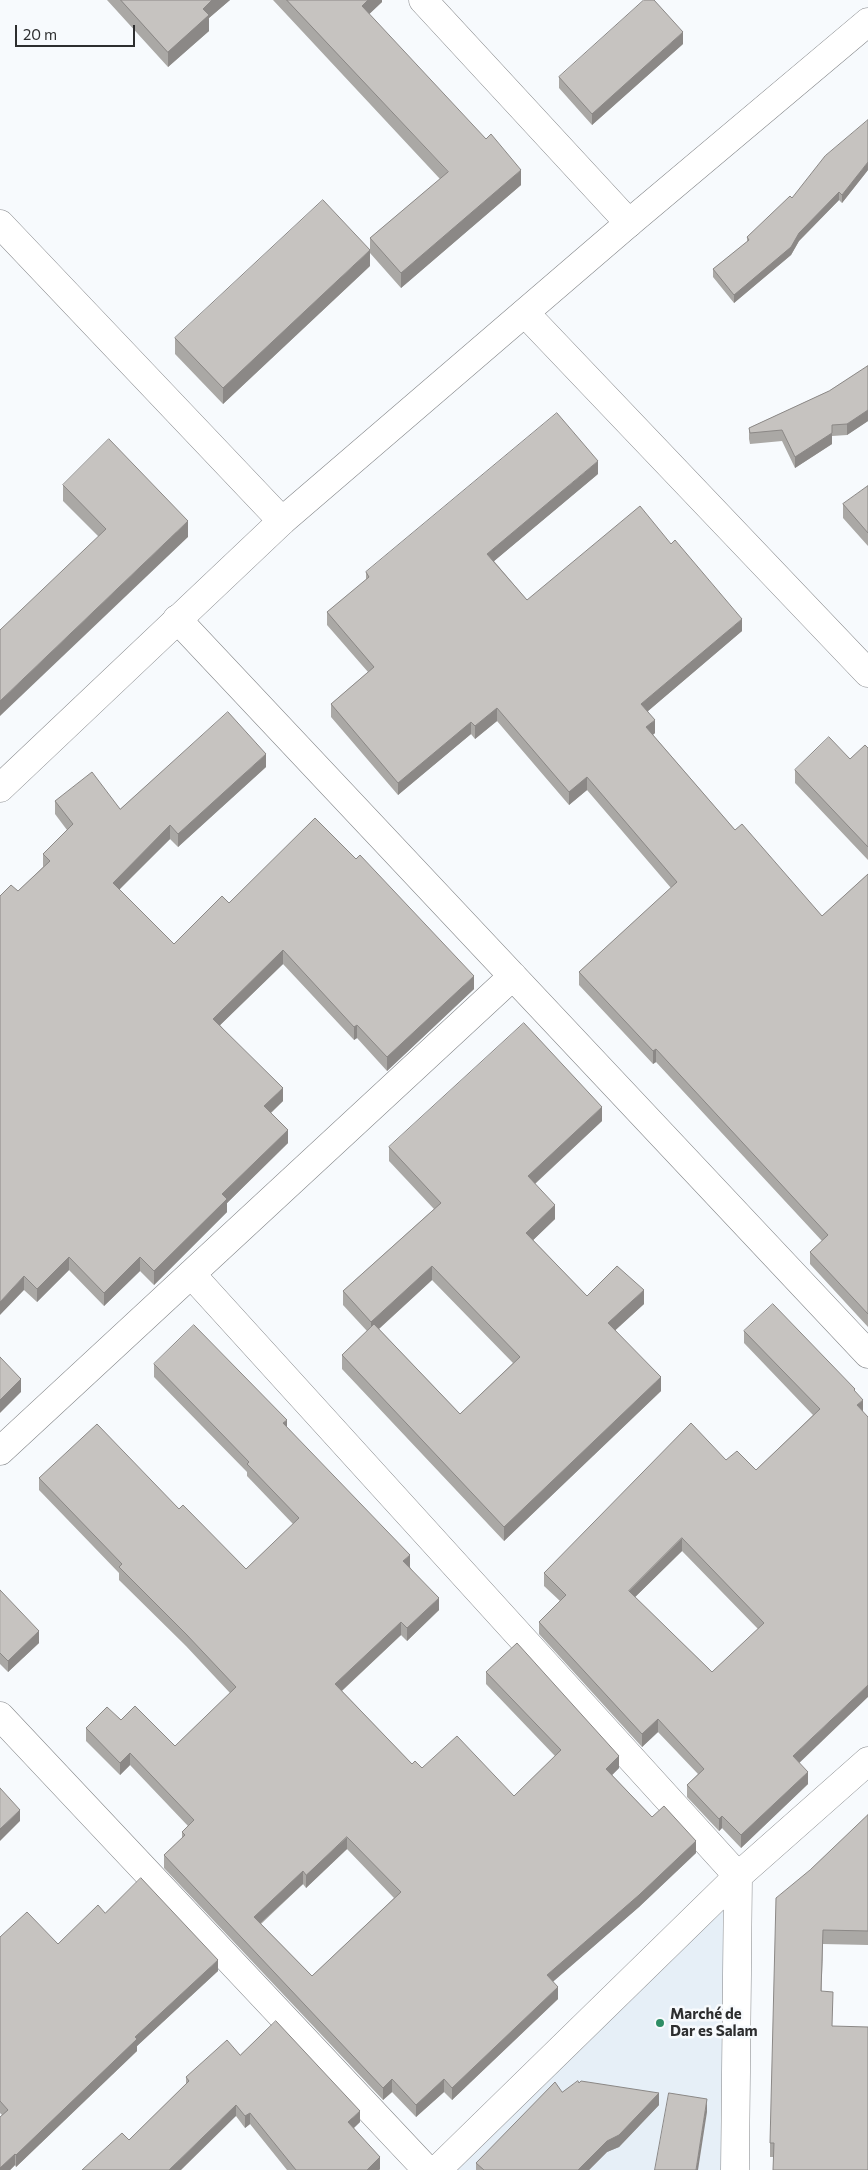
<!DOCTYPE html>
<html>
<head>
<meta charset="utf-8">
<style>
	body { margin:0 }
	#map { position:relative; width:868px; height:2170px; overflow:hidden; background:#f7fafd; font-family:Commissioner,sans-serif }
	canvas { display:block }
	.scale { position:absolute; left:15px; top:25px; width:120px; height:22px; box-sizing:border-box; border:2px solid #2d2e2f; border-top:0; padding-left:6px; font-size:15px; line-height:18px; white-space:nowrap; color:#2d2e2f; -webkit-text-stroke:4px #f7fafd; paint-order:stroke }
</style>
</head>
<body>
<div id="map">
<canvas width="868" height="2170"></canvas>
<div class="scale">20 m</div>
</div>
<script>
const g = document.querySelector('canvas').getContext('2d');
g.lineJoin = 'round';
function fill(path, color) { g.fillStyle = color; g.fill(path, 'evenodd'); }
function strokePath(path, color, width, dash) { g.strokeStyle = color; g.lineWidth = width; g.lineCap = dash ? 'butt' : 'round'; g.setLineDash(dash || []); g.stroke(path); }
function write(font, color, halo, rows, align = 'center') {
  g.font = font + ' Commissioner,sans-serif'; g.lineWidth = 5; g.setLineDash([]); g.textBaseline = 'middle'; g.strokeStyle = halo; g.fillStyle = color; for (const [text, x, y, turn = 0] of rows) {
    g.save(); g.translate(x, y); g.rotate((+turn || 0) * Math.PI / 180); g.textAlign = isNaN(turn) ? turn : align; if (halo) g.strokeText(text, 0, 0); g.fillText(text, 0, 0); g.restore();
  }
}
fill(new Path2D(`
	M 738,1876 L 735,2170 L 429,2170 Z`), '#e6eff7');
const street = new Path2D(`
	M 423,0 L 629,223
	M 0,224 L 282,521
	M 525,313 L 868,673
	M 177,619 L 868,1354
	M 191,1274 L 738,1876 L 735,2170
	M 0,1451 L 513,976
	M 0,1716 L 427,2170
	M 437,2170 L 738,1876 L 868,1761`);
const secondary = new Path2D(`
	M 0,788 L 282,521 L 629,223 L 868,22`);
strokePath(street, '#848689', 29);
strokePath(secondary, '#848689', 29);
strokePath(street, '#fff', 28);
strokePath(secondary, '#fff', 28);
fill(new Path2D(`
	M 107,0 L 230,0 L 209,18 L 209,31 L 168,67 Z
	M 273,0 L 382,0 L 382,2 L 369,14 L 521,185 L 401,288 L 370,253 L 370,238 L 440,179 Z
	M 683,44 L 592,125 L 559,88 L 559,77 Z
	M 868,170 L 842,203 L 839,200 L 799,241 L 791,255 L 734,303 L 713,277 L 713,269 L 747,242 L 747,237 L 792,198 Z
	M 370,266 L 223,404 L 175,354 L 175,338 Z
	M 868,366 L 868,421 L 847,435 L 832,436 L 832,444 L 795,468 L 782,441 L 750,444 L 749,439 L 749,428 L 829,391 Z
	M 598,474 L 494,561 L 527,600 L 742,631 L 648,711 L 655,733 L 653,735 L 735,830 L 822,916 L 868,874 L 868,1327 L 810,1264 L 810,1252 L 822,1241 L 656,1062 L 653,1064 L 579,985 L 579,972 L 671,888 L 587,790 L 569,805 L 497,721 L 475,739 L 471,734 L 398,795 L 331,717 L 331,704 L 368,672 L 327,625 L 327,612 L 366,580 L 366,572 Z
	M 63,485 L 188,537 L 98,536 L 63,501 Z
	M 868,486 L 868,546 L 843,518 L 843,504 Z
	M 868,748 L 868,860 L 795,783 L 795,770 L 850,759 Z
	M 266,767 L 178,847 L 170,839 L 119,889 L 174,944 L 229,903 L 474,989 L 387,1071 L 357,1038 L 354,1040 L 283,964 L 220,1025 L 283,1101 L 271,1113 L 288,1143 L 227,1203 L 227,1212 L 154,1285 L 140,1271 L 104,1306 L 69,1270 L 37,1302 L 24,1290 L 18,891 L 43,867 L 43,854 L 67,830 L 55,814 L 55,801 L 120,809 Z
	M 602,1121 L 535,1184 L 555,1219 L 533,1240 L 587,1296 L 644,1304 L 615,1330 L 661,1391 L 504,1541 L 342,1369 L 342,1355 L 367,1331 L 343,1305 L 343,1291 L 434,1209 L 389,1161 L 389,1147 ZM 432,1280 L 513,1363 L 460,1414 L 379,1329 Z
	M 744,1331 L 855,1389 L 799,1763 L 808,1784 L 741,1848 L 722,1828 L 719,1831 L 687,1797 L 687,1785 L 698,1774 L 658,1732 L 642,1747 L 539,1634 L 539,1622 L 560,1601 L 544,1586 L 544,1573 L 726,1460 L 756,1470 L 813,1415 L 744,1343 ZM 682,1551 L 758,1629 L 712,1672 L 635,1597 Z
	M 154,1364 L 287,1427 L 410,1567 L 439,1610 L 407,1641 L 401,1635 L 342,1691 L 412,1764 L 514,1796 L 555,1756 L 486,1684 L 486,1672 L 619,1768 L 612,1775 L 652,1817 L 696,1853 L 639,1907 L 553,1981 L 558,1999 L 452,2100 L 444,2092 L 416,2117 L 392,2092 L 383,2100 L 164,1868 L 164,1855 L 182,1838 L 182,1832 L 188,1826 L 130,1765 L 120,1775 L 86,1741 L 86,1728 L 121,1720 L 175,1746 L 230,1693 L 186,1646 L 119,1580 L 119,1573 L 39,1490 L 39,1478 L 179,1509 L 246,1569 L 293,1524 L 247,1476 L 247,1472 L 154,1377 ZM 347,1849 L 394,1898 L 312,1976 L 261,1924 L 303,1884 L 306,1888 Z
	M 0,1590 L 39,1643 L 8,1672 L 0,1664 Z
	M 868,1815 L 868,1945 L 823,1944 L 773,2157 L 770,2157 L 770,2143 L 810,1870 Z
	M 105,1913 L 218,1971 L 137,2046 L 137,2051 L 16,2167 L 15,2165 L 10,2170 L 0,2170 L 2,2115 L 0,2113 L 0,1937 L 58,1944 Z
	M 240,2055 L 360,2122 L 354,2128 L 380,2169 L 379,2170 L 287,2170 L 250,2124 L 245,2128 L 236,2116 L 129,2140 L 186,2084 L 186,2077 Z
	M 579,2083 L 659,2105 L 619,2147 L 607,2152 L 589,2170 L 476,2170 L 476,2163 L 562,2092 Z`), '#aaa8a5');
fill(new Path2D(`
	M 212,0 L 230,0 L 209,18 L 209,31 L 168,67 L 168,52 L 203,9 Z
	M 368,0 L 382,0 L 382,2 L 362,21 L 362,6 Z
	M 683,32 L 683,44 L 592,125 L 592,114 Z
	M 868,162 L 868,170 L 842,203 L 842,195 Z
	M 521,170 L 521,185 L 401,288 L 401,273 Z
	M 839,192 L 839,200 L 799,241 L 791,255 L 734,303 L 734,295 L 799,233 Z
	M 370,250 L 370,266 L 223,404 L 223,388 Z
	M 868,410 L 868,421 L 847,435 L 847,424 Z
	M 832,433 L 832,444 L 795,468 L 795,457 Z
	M 598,461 L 598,474 L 487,567 L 487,554 Z
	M 188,521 L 188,537 L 0,716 L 0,701 Z
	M 742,619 L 742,631 L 641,717 L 641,704 Z
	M 497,708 L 497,721 L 475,739 L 475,726 Z
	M 655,720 L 655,733 L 646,740 L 646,727 Z
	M 471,722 L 471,734 L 398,795 L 398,783 Z
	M 266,754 L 266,767 L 178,847 L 178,834 Z
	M 587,777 L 587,790 L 569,805 L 569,792 Z
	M 170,825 L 170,839 L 113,896 L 113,883 Z
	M 283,950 L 283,964 L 213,1032 L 213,1019 Z
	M 474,976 L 474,989 L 387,1071 L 387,1057 Z
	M 357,1025 L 357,1038 L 354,1040 L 354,1027 Z
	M 656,1049 L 656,1062 L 653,1064 L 653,1051 Z
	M 283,1088 L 283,1101 L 264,1119 L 264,1106 Z
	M 602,1107 L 602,1121 L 528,1190 L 528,1176 Z
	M 288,1130 L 288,1143 L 227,1203 L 227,1212 L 154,1285 L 154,1271 L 222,1194 Z
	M 555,1205 L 555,1219 L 526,1247 L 526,1233 Z
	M 69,1257 L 69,1270 L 37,1302 L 37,1289 Z
	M 140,1257 L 140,1271 L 104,1306 L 104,1293 Z
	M 432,1266 L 432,1280 L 371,1336 L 371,1322 Z
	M 24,1276 L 24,1290 L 0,1315 L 0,1302 Z
	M 644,1290 L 644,1304 L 608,1337 L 608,1323 Z
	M 661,1377 L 661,1391 L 504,1541 L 504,1527 Z
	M 21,1379 L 21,1392 L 0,1413 L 0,1400 Z
	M 863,1400 L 863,1412 L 857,1405 Z
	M 287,1420 L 287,1432 L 283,1423 Z
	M 682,1538 L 682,1551 L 629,1603 L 629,1591 Z
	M 410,1555 L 410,1568 L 403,1561 Z
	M 439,1598 L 439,1610 L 407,1641 L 407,1628 Z
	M 401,1622 L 401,1635 L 335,1697 L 335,1684 Z
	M 39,1631 L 39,1643 L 8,1672 L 8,1661 Z
	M 868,1685 L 868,1697 L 793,1769 L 793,1756 Z
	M 658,1719 L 658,1732 L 642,1747 L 642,1734 Z
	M 130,1753 L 130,1765 L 120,1775 L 120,1763 Z
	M 619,1756 L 619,1768 L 606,1781 L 606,1769 Z
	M 808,1772 L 808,1784 L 741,1848 L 741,1835 Z
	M 20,1810 L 20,1821 L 0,1841 L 0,1829 Z
	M 722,1816 L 722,1828 L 719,1831 L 719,1819 Z
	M 347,1837 L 347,1849 L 306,1888 L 306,1875 Z
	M 696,1841 L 696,1853 L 639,1907 L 547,1987 L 547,1975 Z
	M 303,1871 L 303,1884 L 254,1929 L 254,1917 Z
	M 823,1930 L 823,1944 L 821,2005 L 821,1991 Z
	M 218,1960 L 218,1971 L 137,2046 L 137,2051 L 16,2167 L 16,2155 L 135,2037 Z
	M 558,1987 L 558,1999 L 452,2100 L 452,2088 Z
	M 392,2079 L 392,2092 L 383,2100 L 383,2088 Z
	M 444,2079 L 444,2092 L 416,2117 L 416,2105 Z
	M 659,2093 L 659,2105 L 619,2147 L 607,2152 L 589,2170 L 578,2170 L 607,2141 Z
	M 707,2099 L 707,2112 L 698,2170 L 696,2170 Z
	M 236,2105 L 236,2116 L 181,2170 L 169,2170 Z
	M 360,2111 L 360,2122 L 348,2133 L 348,2122 Z
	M 250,2113 L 250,2124 L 245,2128 L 245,2116 Z
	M 15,2154 L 15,2165 L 10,2170 L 0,2170 L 0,2168 Z
	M 380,2157 L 380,2169 L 379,2170 L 367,2170 Z`), '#8b8886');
const building = new Path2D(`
	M 121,0 L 212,0 L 203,9 L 209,15 L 168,52 Z
	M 287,0 L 368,0 L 362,6 L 486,139 L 491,134 L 521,170 L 401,273 L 370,238 L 448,172 Z
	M 644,0 L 654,0 L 683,32 L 592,114 L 559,77 Z
	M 868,120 L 868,162 L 842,195 L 839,192 L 799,233 L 791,247 L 734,295 L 713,269 L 749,240 L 747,237 L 790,196 L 792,198 L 825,156 Z
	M 323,200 L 370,250 L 223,388 L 175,338 Z
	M 868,366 L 868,410 L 847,424 L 832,425 L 832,433 L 795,457 L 782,430 L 750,433 L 749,428 L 829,391 Z
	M 557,413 L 598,461 L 487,554 L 527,600 L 640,506 L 671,544 L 675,540 L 742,619 L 641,704 L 655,720 L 646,727 L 735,830 L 742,824 L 822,916 L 868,874 L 868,1314 L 810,1252 L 828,1235 L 656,1049 L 653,1051 L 579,972 L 677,882 L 587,777 L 569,792 L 497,708 L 475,726 L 471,722 L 398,783 L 331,704 L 374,667 L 327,612 L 369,577 L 366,572 Z
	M 109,439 L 188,521 L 0,701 L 0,630 L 106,529 L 63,485 Z
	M 868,486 L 868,533 L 843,504 Z
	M 228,712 L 266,754 L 178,834 L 170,825 L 113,883 L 174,944 L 222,896 L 229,903 L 315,818 L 356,859 L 360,855 L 474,976 L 387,1057 L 357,1025 L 354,1027 L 283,950 L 213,1019 L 283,1088 L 264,1106 L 288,1130 L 222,1194 L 227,1199 L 154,1271 L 140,1257 L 104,1293 L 69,1257 L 37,1289 L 24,1276 L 0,1302 L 0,896 L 11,885 L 18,891 L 50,861 L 43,854 L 73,824 L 55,801 L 92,772 L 120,809 Z
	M 829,737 L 850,759 L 865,745 L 868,748 L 868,847 L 795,770 Z
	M 524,1023 L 602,1107 L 528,1176 L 555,1205 L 526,1233 L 587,1296 L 617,1266 L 644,1290 L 608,1323 L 661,1377 L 504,1527 L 342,1355 L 374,1324 L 460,1414 L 520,1357 L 432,1266 L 371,1322 L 343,1291 L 441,1203 L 389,1147 Z
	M 773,1304 L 855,1389 L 854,1390 L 863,1400 L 857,1405 L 868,1417 L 868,1685 L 793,1756 L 808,1772 L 741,1835 L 722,1816 L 719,1819 L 687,1785 L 704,1769 L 658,1719 L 642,1734 L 539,1622 L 566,1595 L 544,1573 L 691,1423 L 726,1460 L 737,1451 L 756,1470 L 820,1409 L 744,1331 ZM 682,1538 L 764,1623 L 712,1672 L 629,1591 Z
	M 194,1325 L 287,1420 L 283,1423 L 410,1555 L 403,1561 L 439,1598 L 407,1628 L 401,1622 L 335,1684 L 412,1764 L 415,1761 L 422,1768 L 457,1736 L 514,1796 L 561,1750 L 486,1672 L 517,1643 L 619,1756 L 606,1769 L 652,1817 L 664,1806 L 696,1841 L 639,1895 L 547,1975 L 558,1987 L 452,2088 L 444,2079 L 416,2105 L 392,2079 L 383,2088 L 164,1855 L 185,1835 L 182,1832 L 194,1820 L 130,1753 L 120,1763 L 86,1728 L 107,1707 L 121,1720 L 135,1706 L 175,1746 L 236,1687 L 186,1634 L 119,1567 L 122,1564 L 39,1478 L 97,1424 L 179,1509 L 183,1505 L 246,1569 L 299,1518 L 247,1464 L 249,1462 L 154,1364 ZM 347,1837 L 401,1892 L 312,1976 L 254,1917 L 303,1871 L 306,1875 Z
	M 0,1357 L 21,1379 L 0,1400 Z
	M 0,1590 L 39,1631 L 8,1661 L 0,1653 Z
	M 0,1788 L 20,1810 L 0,1829 Z
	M 868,1815 L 868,1931 L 823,1930 L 821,1991 L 833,1992 L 832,2026 L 868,2027 L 868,2170 L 773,2170 L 774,2143 L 770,2143 L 776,1898 L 810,1870 Z
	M 141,1878 L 218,1960 L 135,2037 L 137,2039 L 16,2155 L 15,2154 L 0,2168 L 0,2117 L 8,2110 L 0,2101 L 0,1937 L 27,1912 L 58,1944 L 98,1905 L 105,1913 Z
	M 276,2021 L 360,2111 L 348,2122 L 380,2157 L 367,2170 L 296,2170 L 250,2113 L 245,2116 L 236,2105 L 169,2170 L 82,2170 L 122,2133 L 129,2140 L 189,2081 L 186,2077 L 227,2040 L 240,2055 Z
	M 578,2081 L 579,2083 L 581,2081 L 659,2093 L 619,2135 L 607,2141 L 578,2170 L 484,2170 L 476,2163 L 555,2082 L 562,2092 Z
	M 669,2093 L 707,2099 L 696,2170 L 655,2170 Z`);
fill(building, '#c6c3c0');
strokePath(building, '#8b8886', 1);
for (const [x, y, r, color] of [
	[660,2023,5,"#2e8d65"]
]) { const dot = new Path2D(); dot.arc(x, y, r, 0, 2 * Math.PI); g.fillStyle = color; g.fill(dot); strokePath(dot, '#f7fafd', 2); }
write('bold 15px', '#2d2e2f', '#f7fafd', [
	["Marché de",670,2014],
	["Dar es Salam",670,2031]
], 'left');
</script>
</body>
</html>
